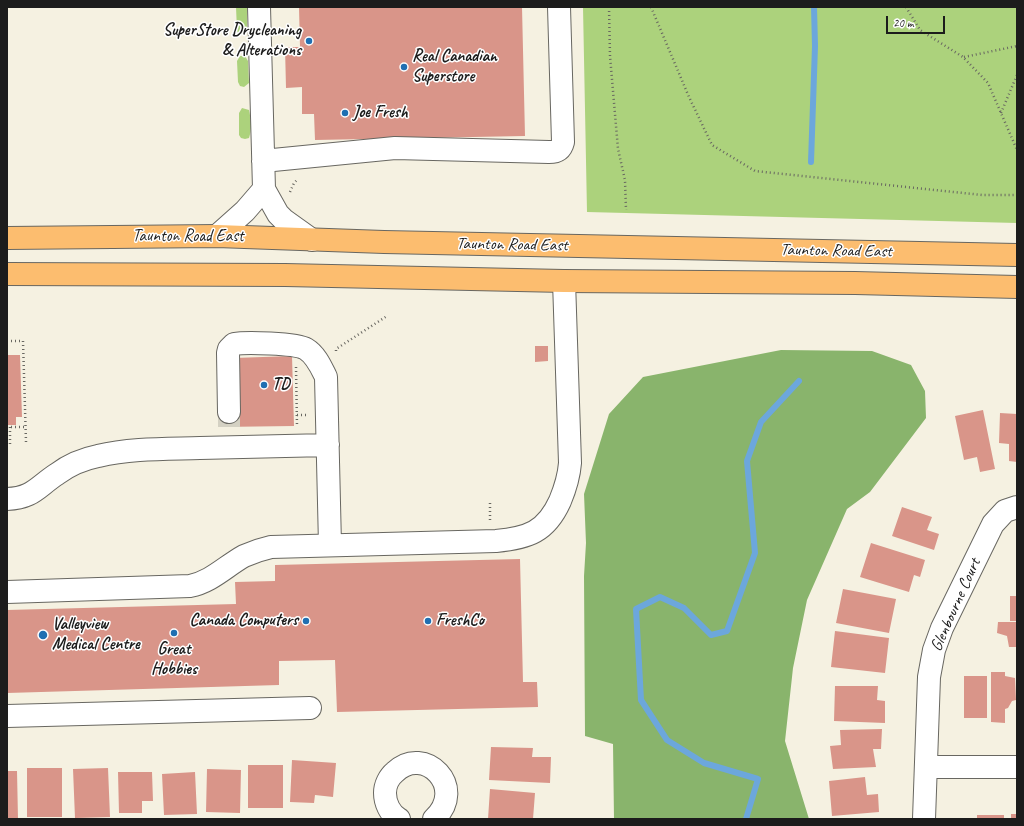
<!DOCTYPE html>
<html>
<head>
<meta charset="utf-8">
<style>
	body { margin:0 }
	#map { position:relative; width:1024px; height:826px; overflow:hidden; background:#f5f1e1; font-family:Caveat,sans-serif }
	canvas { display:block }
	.frame { position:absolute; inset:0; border:8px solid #1c1c1c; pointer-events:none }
	.scale { position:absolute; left:886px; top:16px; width:59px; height:18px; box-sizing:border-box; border:2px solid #1c1c1c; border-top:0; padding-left:5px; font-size:12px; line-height:14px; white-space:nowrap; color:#1c1c1c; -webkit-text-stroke:3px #fff; paint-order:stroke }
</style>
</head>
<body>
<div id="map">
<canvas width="1024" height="826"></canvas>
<div class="frame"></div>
<div class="scale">20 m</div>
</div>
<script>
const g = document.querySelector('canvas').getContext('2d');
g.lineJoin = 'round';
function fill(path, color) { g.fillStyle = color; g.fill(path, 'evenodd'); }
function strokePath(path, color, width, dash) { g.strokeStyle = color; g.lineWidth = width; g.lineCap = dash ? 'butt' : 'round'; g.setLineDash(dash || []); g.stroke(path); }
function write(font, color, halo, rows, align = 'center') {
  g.font = font + ' Caveat,sans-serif'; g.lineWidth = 3; g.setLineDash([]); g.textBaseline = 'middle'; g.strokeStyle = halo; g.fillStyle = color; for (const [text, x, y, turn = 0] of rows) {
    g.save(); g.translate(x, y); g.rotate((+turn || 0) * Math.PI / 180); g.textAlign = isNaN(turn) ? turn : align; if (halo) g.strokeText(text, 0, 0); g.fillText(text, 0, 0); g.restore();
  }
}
fill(new Path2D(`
	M 236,7 L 247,7 L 247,29 L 244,35 L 238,34 L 237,30 Z
	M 583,7 L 1017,7 L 1017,223 L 587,212 Z
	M 240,56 L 245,56 L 248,61 L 249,83 L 244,87 L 240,86 L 238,82 L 237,61 Z
	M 242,108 L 249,110 C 251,118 252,130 249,138 L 245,139 L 241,138 L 239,135 L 239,113 Z`), '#acd27c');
fill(new Path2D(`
	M 781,350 L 872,351 L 911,365 L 925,391 L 926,418 L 870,492 L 847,509 L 807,600 L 793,668 L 785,741 L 809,819 L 614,819 L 613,744 L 585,736 L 584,576 L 586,543 L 584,494 L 609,414 L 643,377 Z`), '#89b46c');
strokePath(new Path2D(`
	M 811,162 L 815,46 L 814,7
	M 746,819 L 758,779 L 704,763 L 667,740 L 641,700 L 636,609 L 660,597 L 684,608 L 711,635 L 727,631 L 755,553 L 747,461 L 761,422 L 799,381`), '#6ca7dc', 6);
fill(new Path2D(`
	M 299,7 L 522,7 L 525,136 L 315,140 L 314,114 L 302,114 L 302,87 L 286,88 L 285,47 L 300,47 Z
	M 535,346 L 548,346 L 548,361 L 535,362 Z
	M 7,355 L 20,355 L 22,417 L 16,417 L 16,425 L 7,425 Z
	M 292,356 L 294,426 L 219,427 L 218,413 L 234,358 Z
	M 983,410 L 995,469 L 980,472 L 977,457 L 964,460 L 955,416 Z
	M 1000,413 L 1017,414 L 1017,462 L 1009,461 L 1009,444 L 999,443 Z
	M 902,507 L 932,517 L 927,530 L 939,534 L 934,550 L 892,536 Z
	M 871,543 L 925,560 L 920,577 L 914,575 L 909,592 L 860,577 Z
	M 520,559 L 523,682 L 537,682 L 538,707 L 337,712 L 335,660 L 279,661 L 279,685 L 7,693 L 7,610 L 236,604 L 235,582 L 275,581 L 275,565 Z
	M 843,589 L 896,599 L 889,633 L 836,623 Z
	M 1010,596 L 1017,596 L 1017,621 L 1010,621 Z
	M 998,622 L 1017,622 L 1017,647 L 1009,647 L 1007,636 L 997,633 Z
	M 835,631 L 889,638 L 885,673 L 831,667 Z
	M 991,672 L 1005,672 L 1005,676 L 1015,678 L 1016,700 L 1012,701 L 1008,708 L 1005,709 L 1005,723 L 991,722 Z
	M 964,676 L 987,676 L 987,718 L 964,718 Z
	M 835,686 L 878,686 L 877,700 L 885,701 L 885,723 L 834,721 Z
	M 882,729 L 881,749 L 873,749 L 876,767 L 833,769 L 830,746 L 841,745 L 840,730 Z
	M 491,747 L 533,748 L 532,757 L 551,757 L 550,783 L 489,780 Z
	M 292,760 L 336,763 L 333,797 L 315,795 L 314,803 L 290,802 Z
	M 248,765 L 283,765 L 283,808 L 248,808 Z
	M 27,768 L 62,768 L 62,817 L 27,817 Z
	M 108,768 L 110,817 L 75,818 L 73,769 Z
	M 207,769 L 241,770 L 240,813 L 206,812 Z
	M 7,771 L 17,771 L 18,819 L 7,819 Z
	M 118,772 L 152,772 L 153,801 L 142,801 L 142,813 L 119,813 Z
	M 195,772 L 197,814 L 164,815 L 162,774 Z
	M 865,777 L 867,795 L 878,794 L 879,812 L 832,816 L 829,781 Z
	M 490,789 L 535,793 L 533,819 L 488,819 Z
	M 1011,814 L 1017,814 L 1017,819 L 1011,819 Z
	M 977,815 L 1004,815 L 1004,819 L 977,819 Z`), '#d99589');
strokePath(new Path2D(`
	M 229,412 L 229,427`), '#d4d1c3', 22, [22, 11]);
const minor = new Path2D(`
	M 259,7 L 264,189 L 278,214 L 284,220 L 312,240
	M 263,161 L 395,148 L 549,152 C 557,152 561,150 563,142 L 559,7
	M 217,236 L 245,211 L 264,189
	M 229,412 L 228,353 L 229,349 L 234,344 C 245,342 296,343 306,349 C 316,355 321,367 326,377 L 330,545
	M 7,499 C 33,498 37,487 57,474 C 69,465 83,459 98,456 C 131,448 166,449 200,448 C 243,447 285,446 328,445
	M 7,592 L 190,586 C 211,582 226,566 244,556 C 253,552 262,549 271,547 L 496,541 C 528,538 546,532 560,501 C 565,489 569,476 570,463 L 564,281
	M 7,716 L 310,708
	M 926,767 L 1017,767
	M 399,819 C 390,814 385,803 385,793 C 385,785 389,777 395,772 C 424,744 468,787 434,819
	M 924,819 L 929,677 L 934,650 L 942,628 L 993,524 L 1005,511 L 1017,507`);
const major = new Path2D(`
	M 7,238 L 217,236 L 384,242 L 1017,255
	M 7,274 L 285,275 L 564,281 L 855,283 L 1017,287`);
strokePath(minor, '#686761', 24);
strokePath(major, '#686761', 24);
strokePath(new Path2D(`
	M 609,7 L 610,56 L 618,149 L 625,180 L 626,210
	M 651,7 L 689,97 L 712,145 L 755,171 L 982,195 L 1017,195
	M 906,7 L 920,30 L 963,57 L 988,83 L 1017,150
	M 964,57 L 1017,46
	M 1001,113 L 1017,75
	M 290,192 L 294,183 L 298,179
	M 7,341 L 23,341 L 26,442
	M 336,351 L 336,349 L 387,316
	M 296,367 L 297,426
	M 297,415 L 306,415
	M 7,427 L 26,427
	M 10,427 L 10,446
	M 490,503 L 490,521`), '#686761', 2.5, [1, 3]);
strokePath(minor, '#fff', 22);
strokePath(major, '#fcbd6f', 22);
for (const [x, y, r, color] of [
	[309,41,4,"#1f6fb2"],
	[404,67,4,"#1f6fb2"],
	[345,113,4,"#1f6fb2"],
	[264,385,4,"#1f6fb2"],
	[306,621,4,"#1f6fb2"],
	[428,621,4,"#1f6fb2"],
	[174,633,4,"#1f6fb2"],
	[43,635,5,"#1f6fb2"]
]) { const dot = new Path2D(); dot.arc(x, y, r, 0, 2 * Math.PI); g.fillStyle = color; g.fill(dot); strokePath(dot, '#fff', 1.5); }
write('bold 17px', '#1c1c1c', '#fff', [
	["SuperStore Drycleaning",301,31,"right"],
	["& Alterations",301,51,"right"],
	["Real Canadian",412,57],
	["Superstore",412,77],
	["Joe Fresh",353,113],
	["TD",272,385],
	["Canada Computers",298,621,"right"],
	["FreshCo",436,621],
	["Valleyview",52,625],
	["Medical Centre",52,645],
	["Great",174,650,"center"],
	["Hobbies",174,670,"center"]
], 'left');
write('17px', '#1c1c1c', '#fff', [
	["Taunton Road East",188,237],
	["Taunton Road East",512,245,1],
	["Taunton Road East",836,251,1],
	["Glenbourne Court",956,605,-66]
]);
</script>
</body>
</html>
